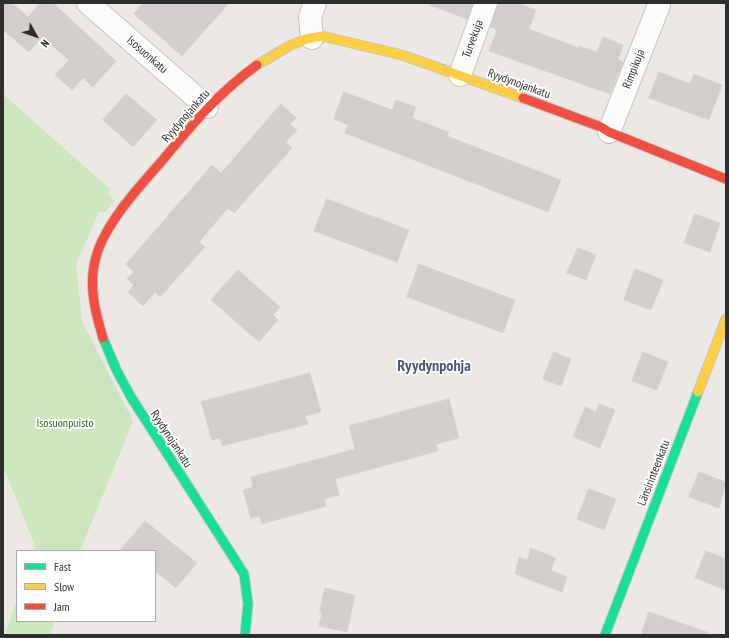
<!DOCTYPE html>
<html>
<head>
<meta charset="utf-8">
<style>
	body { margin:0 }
	#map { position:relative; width:729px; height:638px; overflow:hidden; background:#ece8e4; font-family:"PT Sans Narrow",sans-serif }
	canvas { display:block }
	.frame { position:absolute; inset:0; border:4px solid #2e2e2e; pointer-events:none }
	.legend { position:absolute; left:16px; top:550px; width:140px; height:72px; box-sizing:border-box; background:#fff; border:1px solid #ababab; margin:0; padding:5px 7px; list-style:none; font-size:12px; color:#2e2e2e }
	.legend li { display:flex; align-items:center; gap:8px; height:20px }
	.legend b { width:20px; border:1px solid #ababab }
	.north { position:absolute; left:16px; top:16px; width:40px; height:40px; -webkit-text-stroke:3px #fff; paint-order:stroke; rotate:130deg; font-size:11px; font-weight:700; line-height:16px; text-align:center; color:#2e2e2e }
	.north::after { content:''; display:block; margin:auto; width:14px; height:18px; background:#2e2e2e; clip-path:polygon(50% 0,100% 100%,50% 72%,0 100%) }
</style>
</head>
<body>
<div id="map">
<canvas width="729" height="638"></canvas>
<div class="frame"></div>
<ul class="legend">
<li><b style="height:5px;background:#16e098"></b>Fast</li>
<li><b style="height:5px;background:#ffcf43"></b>Slow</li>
<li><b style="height:5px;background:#f24e42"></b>Jam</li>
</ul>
<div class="north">N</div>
</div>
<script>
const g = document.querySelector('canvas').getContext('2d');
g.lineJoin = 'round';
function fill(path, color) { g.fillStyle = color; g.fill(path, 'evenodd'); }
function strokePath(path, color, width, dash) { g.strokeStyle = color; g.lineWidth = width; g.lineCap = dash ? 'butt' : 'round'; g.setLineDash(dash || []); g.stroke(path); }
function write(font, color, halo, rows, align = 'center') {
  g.font = font + ' "PT Sans Narrow",sans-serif'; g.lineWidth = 4; g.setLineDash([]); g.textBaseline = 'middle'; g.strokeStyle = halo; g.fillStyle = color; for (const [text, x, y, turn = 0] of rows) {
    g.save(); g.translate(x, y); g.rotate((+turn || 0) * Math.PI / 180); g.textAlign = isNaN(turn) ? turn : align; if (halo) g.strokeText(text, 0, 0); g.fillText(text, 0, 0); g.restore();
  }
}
fill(new Path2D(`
	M 3,94 L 110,189 L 108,193 L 114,201 L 106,212 L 99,212 L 76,264 L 82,321 L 133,421 L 80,551 L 33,551 L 35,546 L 3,466 Z
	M 17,600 L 17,621 L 55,621 L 50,635 L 5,635 Z`), '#cee6be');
const building = new Path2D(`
	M 3,3 L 12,3 L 28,17 L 40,3 L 53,3 L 116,61 L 93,87 L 83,78 L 72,90 L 55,75 L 69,60 L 42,37 L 29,52 L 3,30 Z
	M 143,3 L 229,3 L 182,56 L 134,14 Z
	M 431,3 L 473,3 L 467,19 L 430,5 Z
	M 498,3 L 516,3 L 536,10 L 529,29 L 579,48 L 579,46 L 597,52 L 603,37 L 623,45 L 618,60 L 623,62 L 610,94 L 489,51 L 497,30 L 490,27 Z
	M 659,72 L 690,84 L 694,74 L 722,85 L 709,120 L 649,98 Z
	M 344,92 L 392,110 L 396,100 L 416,107 L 412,118 L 449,132 L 447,136 L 561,180 L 548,212 L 345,133 L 348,125 L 334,119 Z
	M 126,94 L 157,120 L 133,147 L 103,120 Z
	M 281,104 L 296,118 L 290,124 L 297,130 L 286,142 L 292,148 L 234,213 L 228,208 L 222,215 L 199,242 L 205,247 L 160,297 L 155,292 L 143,306 L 128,292 L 134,285 L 127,279 L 134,272 L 126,264 L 212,165 L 221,173 Z
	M 327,199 L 409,230 L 397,262 L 314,231 Z
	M 695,214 L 720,223 L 710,252 L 684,243 Z
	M 578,248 L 596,255 L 586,280 L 567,273 Z
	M 419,264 L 515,300 L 503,333 L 407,297 Z
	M 635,269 L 663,280 L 651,310 L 624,300 Z
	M 238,270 L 280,307 L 273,315 L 278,320 L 259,342 L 211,300 Z
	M 554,352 L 571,359 L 561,386 L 543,379 Z
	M 643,352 L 668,362 L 657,390 L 632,381 Z
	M 310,373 L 321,412 L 305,416 L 308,424 L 222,446 L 220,438 L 212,440 L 201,402 Z
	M 449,399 L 459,438 L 436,444 L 438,451 L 335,479 L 339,495 L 324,499 L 326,506 L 262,524 L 259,516 L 251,518 L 243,490 L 253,487 L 251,477 L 355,449 L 349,426 Z
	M 599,404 L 615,410 L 600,448 L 573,437 L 585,407 L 596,412 Z
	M 699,472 L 726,482 L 719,508 L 689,497 Z
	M 589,489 L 616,499 L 604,530 L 577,519 Z
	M 145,521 L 197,563 L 176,588 L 155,571 L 155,551 L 120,551 Z
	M 531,548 L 556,558 L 551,570 L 567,577 L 562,592 L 515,574 L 519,557 L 527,560 Z
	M 706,551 L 726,559 L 726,590 L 695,578 Z
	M 325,588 L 355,595 L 347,632 L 319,626 L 322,613 L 320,612 Z
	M 649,612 L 707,632 L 707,635 L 641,635 Z`);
fill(building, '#d1cecb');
strokePath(building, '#d7d4d0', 1);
const street = new Path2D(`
	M 88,3 L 207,107
	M 312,38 L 310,17 L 315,3
	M 460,75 L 486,3
	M 609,132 L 659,5`);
const fast = new Path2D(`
	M 103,338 L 116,369 L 131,397 L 244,574 L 248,604 L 245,635
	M 605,635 L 698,392`);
const slow = new Path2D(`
	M 257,65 L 289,46 L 306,39 L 322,36 L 402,55 L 523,98
	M 698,392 L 726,319`);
const jam = new Path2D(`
	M 523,98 L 601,127 L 609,132 L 726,179
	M 103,338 C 95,311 88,285 96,257 C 105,224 138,188 161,162 C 190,127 219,92 257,65`);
strokePath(street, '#c5c4c5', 24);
strokePath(fast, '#c5c4c5', 11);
strokePath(slow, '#c5c4c5', 11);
strokePath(jam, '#c5c4c5', 11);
strokePath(street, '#fcfcfb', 22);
strokePath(fast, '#16e098', 9);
strokePath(slow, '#ffcf43', 9);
strokePath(jam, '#f24e42', 9);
write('12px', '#2e2e2e', '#fff', [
	["Turvekuja",473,39,-70],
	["Isosuonkatu",147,55,41],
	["Rimpikuja",634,69,-69],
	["Ryydynojankatu",519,84,20],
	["Ryydynojankatu",186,116,-49],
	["Ryydynojankatu",171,439,57],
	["Länsirinteenkatu",654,473,-69]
]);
write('12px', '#2c6e1b', '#fff', [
	["Isosuonpuisto",65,424]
]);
write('bold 16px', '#4d5680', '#fff', [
	["Ryydynpohja",434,366]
]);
</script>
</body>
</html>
